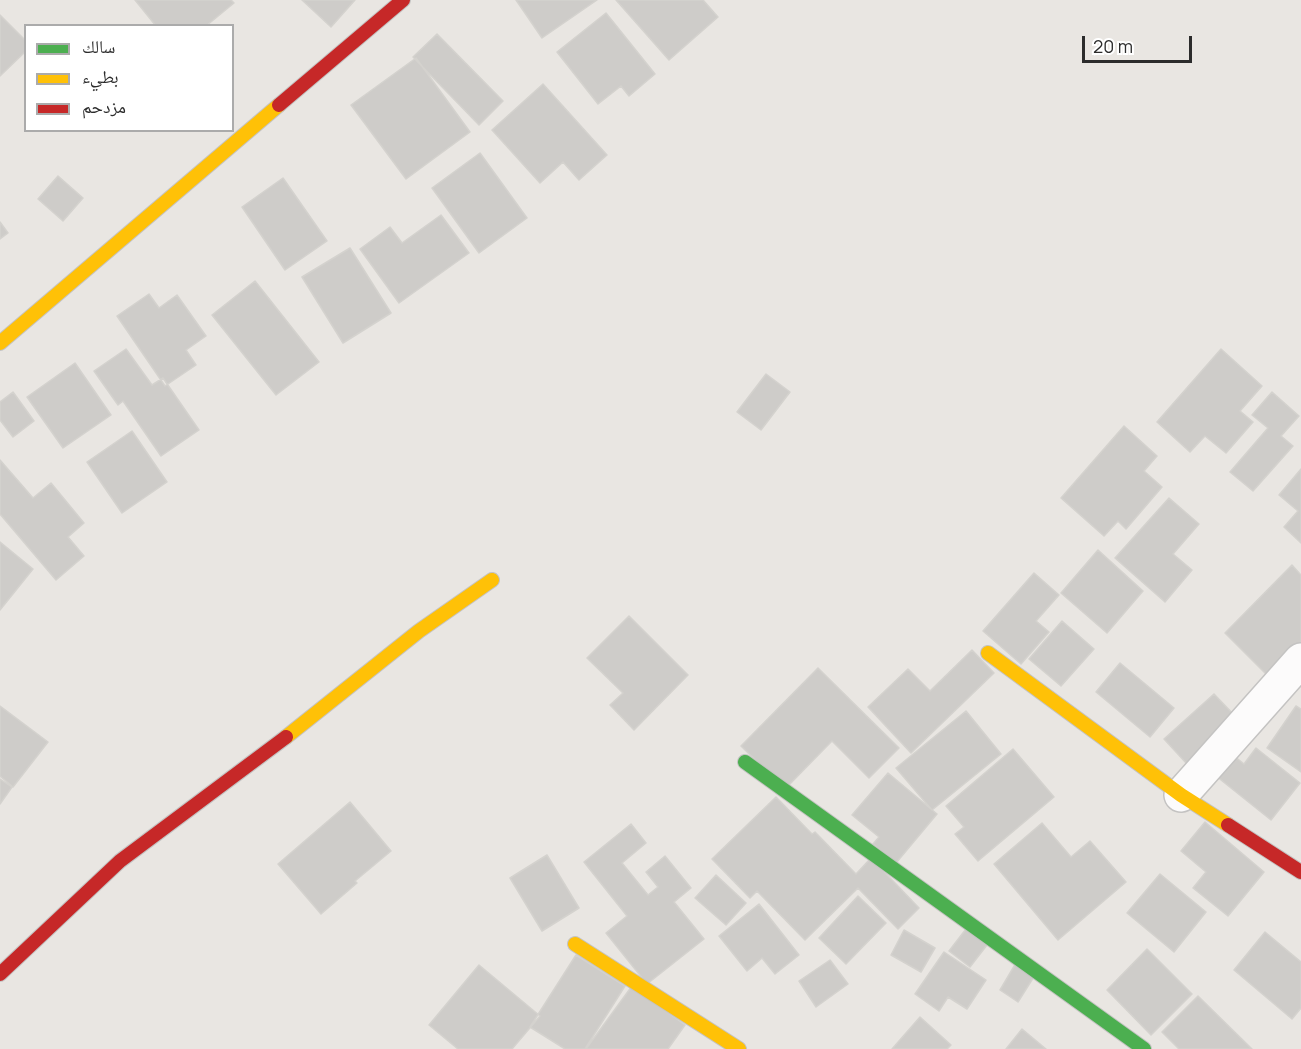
<!DOCTYPE html>
<html>
<head>
<meta charset="utf-8">
<style>
	body { margin:0 }
	#map { position:relative; width:1301px; height:1049px; overflow:hidden; background:#e9e6e2; font-family:Manrope,"Noto Naskh Arabic",sans-serif }
	canvas { display:block }
	.legend { position:absolute; left:24px; top:24px; width:210px; height:108px; box-sizing:border-box; background:#fff; border:2px solid #ababab; margin:0; padding:8px 10px; list-style:none; font-size:18px; color:#2c2c2c }
	.legend li { display:flex; align-items:center; gap:12px; height:30px }
	.legend b { width:30px; border:2px solid #ababab }
	.scale { position:absolute; left:1082px; top:36px; width:110px; height:27px; box-sizing:border-box; border:3px solid #2c2c2c; border-top:0; padding-left:8px; font-size:18px; line-height:21px; white-space:nowrap; color:#2c2c2c; -webkit-text-stroke:4px #fff; paint-order:stroke }
</style>
</head>
<body>
<div id="map">
<canvas width="1301" height="1049"></canvas>
<ul class="legend">
<li><b style="height:8px;background:#4caf50"></b>سالك</li>
<li><b style="height:8px;background:#ffc107"></b>بطيء</li>
<li><b style="height:8px;background:#c62828"></b>مزدحم</li>
</ul>
<div class="scale">20 m</div>
</div>
<script>
const g = document.querySelector('canvas').getContext('2d');
g.lineJoin = 'round';
function fill(path, color) { g.fillStyle = color; g.fill(path, 'evenodd'); }
function strokePath(path, color, width, dash) { g.strokeStyle = color; g.lineWidth = width; g.lineCap = dash ? 'butt' : 'round'; g.setLineDash(dash || []); g.stroke(path); }
const building = new Path2D(`
	M 135,0 L 231,0 L 234,3 L 206,26 L 156,26 Z
	M 302,0 L 355,0 L 331,27 Z
	M 516,0 L 597,0 L 542,38 Z
	M 616,0 L 703,0 L 718,17 L 669,60 Z
	M 606,13 L 655,74 L 629,96 L 621,86 L 598,104 L 557,52 Z
	M 0,15 L 26,41 L 26,51 L 0,76 Z
	M 437,34 L 503,101 L 479,125 L 413,57 Z
	M 416,58 L 470,132 L 406,179 L 351,105 Z
	M 543,84 L 607,155 L 579,180 L 563,162 L 540,183 L 492,130 Z
	M 480,153 L 527,218 L 479,253 L 432,188 Z
	M 58,176 L 83,198 L 63,221 L 38,199 Z
	M 283,178 L 327,241 L 285,270 L 242,207 Z
	M 441,215 L 469,253 L 399,303 L 360,249 L 390,227 L 402,243 Z
	M 0,222 L 8,233 L 0,239 Z
	M 350,248 L 391,313 L 343,343 L 302,277 Z
	M 255,281 L 319,362 L 276,395 L 212,315 Z
	M 149,294 L 159,308 L 177,295 L 206,336 L 186,350 L 196,365 L 165,386 L 117,316 Z
	M 126,349 L 152,385 L 163,378 L 199,430 L 161,456 L 123,401 L 118,405 L 94,371 Z
	M 1221,349 L 1262,386 L 1240,411 L 1253,422 L 1226,453 L 1205,436 L 1190,452 L 1157,422 Z
	M 75,363 L 111,415 L 63,448 L 27,397 Z
	M 766,374 L 790,392 L 761,430 L 737,412 Z
	M 13,392 L 34,421 L 13,437 L 0,420 L 0,402 Z
	M 1272,392 L 1299,416 L 1281,436 L 1293,446 L 1253,491 L 1230,472 L 1268,428 L 1252,415 Z
	M 1124,426 L 1157,456 L 1144,471 L 1162,487 L 1126,529 L 1118,521 L 1104,536 L 1061,498 Z
	M 132,431 L 167,482 L 122,513 L 87,462 Z
	M 0,460 L 33,498 L 51,483 L 84,523 L 68,537 L 84,556 L 56,580 L 0,514 Z
	M 1301,469 L 1301,543 L 1284,527 L 1298,511 L 1279,495 Z
	M 1169,498 L 1199,524 L 1173,554 L 1192,570 L 1165,602 L 1115,558 Z
	M 0,542 L 33,569 L 0,610 Z
	M 1098,550 L 1143,591 L 1107,633 L 1061,593 Z
	M 1292,565 L 1301,575 L 1301,644 L 1269,677 L 1225,633 Z
	M 1034,573 L 1059,595 L 1036,621 L 1049,632 L 1021,664 L 983,631 Z
	M 629,616 L 688,675 L 634,730 L 610,705 L 623,693 L 587,658 Z
	M 1062,621 L 1094,649 L 1061,686 L 1029,659 Z
	M 972,650 L 994,673 L 911,753 L 868,707 L 908,669 L 930,691 Z
	M 1120,663 L 1174,708 L 1150,737 L 1096,692 Z
	M 818,668 L 899,748 L 869,778 L 832,741 L 785,789 L 741,746 Z
	M 1214,694 L 1237,718 L 1187,764 L 1164,739 Z
	M 0,706 L 48,742 L 13,787 L 0,776 Z
	M 1296,706 L 1301,709 L 1301,772 L 1267,748 Z
	M 966,711 L 1001,754 L 932,810 L 896,768 Z
	M 1256,748 L 1300,783 L 1271,820 L 1211,772 L 1228,751 L 1244,764 Z
	M 1013,749 L 1054,797 L 978,861 L 955,834 L 964,827 L 946,806 Z
	M 888,773 L 937,814 L 896,863 L 873,844 L 879,837 L 852,815 Z
	M 0,779 L 12,787 L 0,804 Z
	M 776,797 L 812,834 L 815,832 L 856,874 L 871,858 L 919,908 L 898,929 L 858,888 L 805,940 L 757,891 L 750,898 L 712,859 Z
	M 350,802 L 391,851 L 355,881 L 357,883 L 321,914 L 278,864 Z
	M 1205,822 L 1264,872 L 1228,916 L 1193,888 L 1206,872 L 1181,851 Z
	M 1042,823 L 1071,857 L 1090,841 L 1126,882 L 1058,940 L 994,864 Z
	M 631,824 L 646,843 L 622,863 L 648,895 L 658,887 L 646,872 L 665,856 L 691,888 L 674,902 L 704,939 L 647,984 L 606,933 L 627,916 L 584,862 Z
	M 547,855 L 579,908 L 542,931 L 510,878 Z
	M 1160,874 L 1206,912 L 1174,952 L 1127,913 Z
	M 716,875 L 746,903 L 726,925 L 695,898 Z
	M 858,896 L 886,923 L 846,964 L 819,938 Z
	M 759,904 L 799,955 L 775,974 L 762,958 L 747,971 L 719,936 Z
	M 966,929 L 987,945 L 970,967 L 949,951 Z
	M 904,930 L 935,948 L 921,972 L 891,955 Z
	M 1265,932 L 1301,962 L 1301,1008 L 1292,1019 L 1234,970 Z
	M 1147,949 L 1192,994 L 1151,1035 L 1107,990 Z
	M 944,952 L 986,980 L 967,1009 L 948,997 L 939,1011 L 915,994 Z
	M 576,955 L 625,986 L 585,1049 L 565,1049 L 530,1027 Z
	M 830,960 L 848,984 L 816,1007 L 799,981 Z
	M 1016,963 L 1035,975 L 1018,1002 L 1000,990 Z
	M 479,965 L 540,1016 L 512,1049 L 458,1049 L 429,1025 Z
	M 632,986 L 685,1025 L 668,1049 L 586,1049 Z
	M 1198,996 L 1252,1049 L 1179,1049 L 1162,1032 Z
	M 920,1017 L 951,1045 L 947,1049 L 892,1049 Z
	M 1022,1029 L 1046,1049 L 1006,1049 Z`);
fill(building, '#ceccc9');
strokePath(building, '#d4d2ce', 1.5);
const street = new Path2D(`
	M 1181,795 L 1301,660`);
const fast = new Path2D(`
	M 745,762 L 1144,1049`);
const slow = new Path2D(`
	M 0,343 L 279,105
	M 988,653 L 1181,795 L 1228,825
	M 286,737 L 419,631 L 492,580
	M 575,944 L 739,1049`);
const jam = new Path2D(`
	M 279,105 L 403,0
	M 1228,825 L 1301,872
	M 0,974 L 120,861 L 286,737`);
strokePath(street, '#c4c3c2', 36);
strokePath(fast, '#c4c3c2', 16);
strokePath(slow, '#c4c3c2', 16);
strokePath(jam, '#c4c3c2', 16);
strokePath(street, '#fcfbfb', 33);
strokePath(fast, '#4caf50', 14);
strokePath(slow, '#ffc107', 14);
strokePath(jam, '#c62828', 14);
</script>
</body>
</html>
